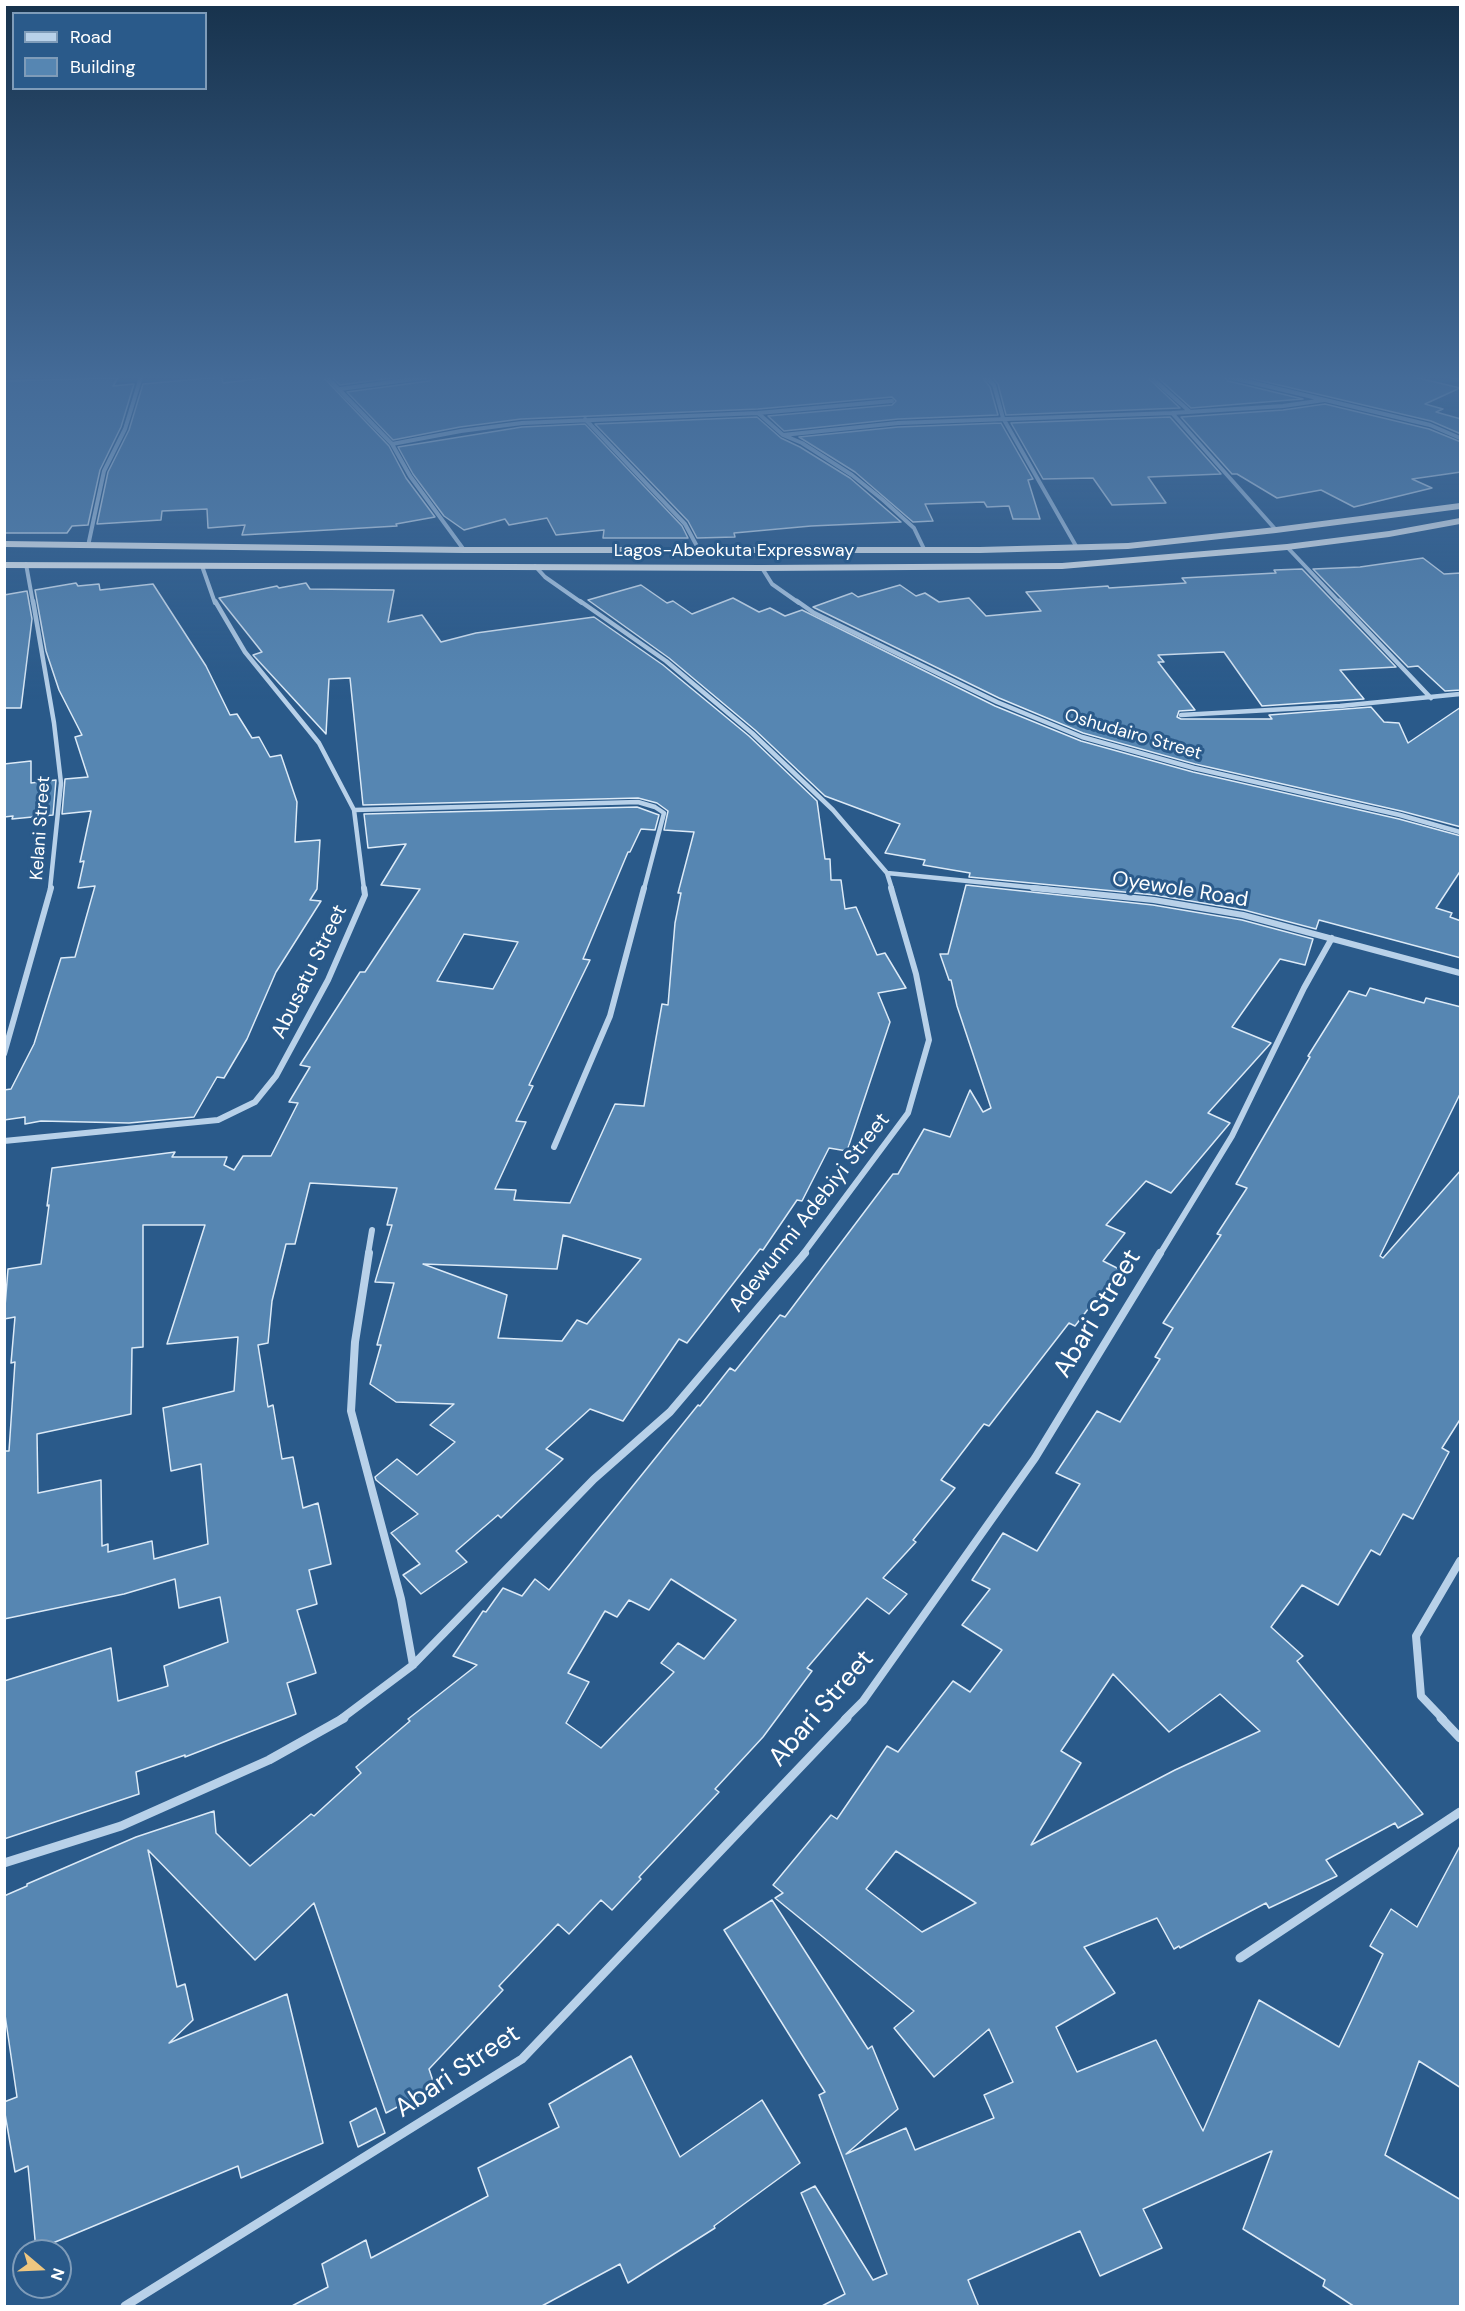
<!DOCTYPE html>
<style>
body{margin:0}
#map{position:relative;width:1465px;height:2311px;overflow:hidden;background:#2a5a8a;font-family:"DM Sans",sans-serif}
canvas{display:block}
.frame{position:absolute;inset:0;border:6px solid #fff;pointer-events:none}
.legend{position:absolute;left:12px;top:12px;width:195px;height:78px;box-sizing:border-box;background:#2a5a8a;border:2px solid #7f9cb9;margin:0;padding:8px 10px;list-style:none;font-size:18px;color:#fff}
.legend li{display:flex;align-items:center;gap:12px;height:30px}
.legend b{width:30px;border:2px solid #7f9cb9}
.north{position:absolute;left:12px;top:2239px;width:60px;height:60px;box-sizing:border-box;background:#2a5a8a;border:2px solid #7f9cb9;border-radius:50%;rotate:109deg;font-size:16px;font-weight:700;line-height:24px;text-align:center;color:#fff}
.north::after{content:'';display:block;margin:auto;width:21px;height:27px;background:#efc780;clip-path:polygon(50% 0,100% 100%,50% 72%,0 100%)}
</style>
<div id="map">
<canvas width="1465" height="2311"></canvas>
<div class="frame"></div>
<ul class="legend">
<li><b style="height:8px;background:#b8d1e9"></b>Road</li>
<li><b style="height:16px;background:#5686b2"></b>Building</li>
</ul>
<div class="north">N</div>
</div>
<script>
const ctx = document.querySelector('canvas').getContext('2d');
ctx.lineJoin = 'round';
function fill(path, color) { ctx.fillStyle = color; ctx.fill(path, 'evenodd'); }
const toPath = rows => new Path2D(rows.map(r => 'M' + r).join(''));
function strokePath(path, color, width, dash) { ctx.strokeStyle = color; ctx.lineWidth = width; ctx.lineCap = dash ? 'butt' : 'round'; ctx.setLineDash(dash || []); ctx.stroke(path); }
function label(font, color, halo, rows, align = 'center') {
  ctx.font = font + ' "DM Sans",sans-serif'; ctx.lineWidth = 6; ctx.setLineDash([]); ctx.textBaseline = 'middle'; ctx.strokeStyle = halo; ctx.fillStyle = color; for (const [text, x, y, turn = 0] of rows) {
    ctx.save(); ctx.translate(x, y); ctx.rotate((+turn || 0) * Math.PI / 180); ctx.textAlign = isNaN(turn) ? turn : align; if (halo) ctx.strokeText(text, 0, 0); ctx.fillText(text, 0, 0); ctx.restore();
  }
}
const building = toPath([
 [222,377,223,383,273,377,323,377,389,446,406,478,435,517,396,524,397,526,242,535,245,525,208,528,207,509,162,511,161,520,97,524,108,472,129,430,143,384,222,377],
 [332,377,400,377,340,385,332,377],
 [432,377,982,377,990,387,998,415,898,419,784,431,768,416,892,405,896,401,892,397,758,409,521,419,460,427,393,440,347,392,429,381,432,377],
 [992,377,1147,377,1180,408,1006,415,998,384,992,377],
 [1157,377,1225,377,1228,381,1303,399,1191,408,1157,377],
 [1245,377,1414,377,1460,388,1425,404,1443,409,1436,412,1461,419,1461,434,1431,421,1245,377],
 [118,378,113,386,134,384,121,427,100,470,88,525,72,526,67,533,4,533,4,381,118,378],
 [1325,404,1429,429,1461,442,1461,472,1412,479,1432,488,1354,507,1321,490,1277,498,1237,474,1232,474,1181,417,1283,410,1325,404],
 [757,417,781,438,800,447,850,478,901,522,811,526,734,533,735,537,697,538,688,521,595,424,757,417],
 [1170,417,1221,474,1148,477,1166,503,1112,505,1093,478,1043,479,1011,423,1170,417],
 [1001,423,1033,479,1028,480,1040,519,1013,519,1009,506,987,507,984,502,925,504,933,521,913,522,855,472,799,437,898,427,1001,423],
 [585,424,682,526,688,538,603,538,604,530,556,535,547,518,509,525,505,519,464,530,444,516,413,474,398,447,522,427,585,424],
 [1423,558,1444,574,1461,573,1461,690,1445,691,1418,666,1408,667,1313,569,1360,567,1423,558],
 [1302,569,1396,667,1340,670,1364,699,1262,706,1224,652,1158,655,1164,662,1158,662,1195,710,1179,711,1177,717,1181,719,1272,719,1269,715,1371,707,1384,722,1399,723,1408,743,1461,707,1461,827,1401,811,1195,764,1083,733,999,698,813,607,852,593,858,597,900,585,916,596,925,593,939,602,969,598,986,616,1041,611,1026,592,1108,586,1109,588,1186,583,1182,578,1276,573,1274,570,1302,569],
 [76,583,78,586,99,584,100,590,153,584,206,666,230,715,237,714,252,738,259,737,270,757,281,755,297,802,295,842,320,840,317,889,310,900,321,901,276,972,247,1039,224,1078,217,1077,194,1117,129,1123,41,1121,25,1124,25,1117,4,1120,4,1090,11,1089,34,1044,61,958,75,957,95,886,78,888,84,861,80,862,91,811,62,814,65,779,88,777,75,737,82,735,59,690,46,651,35,590,76,583],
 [306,583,310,589,394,590,388,622,422,615,441,642,476,633,594,617,663,665,749,736,817,801,825,859,830,859,831,880,841,880,845,909,856,907,877,955,885,953,906,988,878,993,890,1022,847,1151,829,1148,802,1201,797,1200,763,1250,760,1249,687,1343,679,1339,623,1421,590,1409,546,1449,563,1459,501,1518,498,1515,456,1551,467,1562,421,1594,403,1575,420,1564,391,1533,418,1514,376,1480,375,1477,397,1459,417,1475,455,1442,430,1425,454,1404,396,1402,370,1384,381,1345,377,1345,394,1283,375,1282,392,1225,387,1225,397,1188,310,1183,295,1244,286,1244,272,1301,268,1343,258,1345,268,1407,273,1405,282,1459,293,1457,303,1508,318,1503,331,1564,309,1570,317,1604,297,1610,316,1673,287,1683,296,1714,185,1757,185,1755,136,1772,139,1794,4,1839,4,1681,111,1648,118,1701,168,1686,164,1666,228,1642,220,1597,179,1608,175,1579,124,1594,4,1619,4,1451,9,1451,15,1362,11,1363,15,1317,4,1319,8,1269,41,1264,49,1205,47,1206,52,1168,175,1152,172,1157,227,1157,224,1165,234,1170,243,1156,271,1156,298,1103,289,1102,310,1067,300,1065,360,972,365,972,420,889,381,885,406,844,368,848,364,814,637,807,659,815,655,830,641,829,630,852,628,852,583,959,590,960,529,1085,533,1086,516,1121,526,1122,495,1189,516,1190,514,1200,570,1203,615,1104,644,1106,662,1004,668,1005,675,923,681,893,678,893,694,832,664,830,668,811,657,803,638,798,363,805,350,678,329,679,326,734,253,655,262,652,219,598,277,586,279,588,306,583],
 [464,934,518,942,493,989,437,981,464,934],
 [143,1225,205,1225,167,1344,238,1337,234,1391,163,1408,171,1471,201,1464,208,1544,154,1559,152,1541,108,1552,108,1544,102,1546,101,1480,38,1493,37,1434,131,1414,132,1348,143,1347,143,1225],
 [563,1235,641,1259,587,1324,577,1320,562,1341,498,1338,507,1295,423,1264,557,1269,563,1235],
 [641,585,667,603,673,601,692,614,733,598,759,612,770,608,785,616,802,610,995,706,1081,741,1193,772,1399,819,1461,836,1461,870,1436,908,1452,913,1450,917,1461,921,1461,958,1319,920,1316,929,1244,910,1155,895,969,877,970,873,923,865,925,860,885,853,900,824,825,796,755,730,669,658,588,600,641,585],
 [27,591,32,619,21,708,4,708,4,595,27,591],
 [31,761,31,783,56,780,53,815,12,819,13,816,4,817,4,764,31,761],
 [966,885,1153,905,1242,920,1313,939,1305,965,1280,959,1232,1027,1271,1043,1208,1113,1230,1123,1171,1193,1146,1181,1106,1225,1125,1233,1103,1261,1119,1269,1075,1326,1069,1323,989,1426,984,1424,941,1480,955,1488,913,1540,916,1542,883,1578,907,1594,889,1614,867,1598,807,1668,812,1671,763,1737,715,1789,719,1792,639,1877,641,1879,612,1910,601,1900,569,1934,558,1924,499,1986,503,1990,429,2069,435,2087,386,2113,314,1903,255,1960,148,1850,177,1987,185,1984,193,2020,169,2043,287,1994,323,2143,241,2178,238,2166,36,2250,28,2166,15,2172,4,2108,4,2102,17,2097,4,2008,4,1896,27,1886,27,1884,136,1837,214,1811,216,1833,250,1866,311,1814,314,1816,361,1773,356,1767,410,1721,408,1719,477,1665,453,1656,483,1611,486,1612,503,1588,522,1596,535,1579,549,1590,698,1405,700,1406,730,1368,735,1371,780,1315,785,1317,893,1174,898,1174,924,1129,950,1137,970,1090,983,1112,991,1108,957,1006,951,980,949,980,940,954,948,954,966,885],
 [671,1579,736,1620,704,1659,678,1643,661,1663,674,1672,601,1748,566,1723,589,1682,568,1673,605,1611,617,1617,629,1600,649,1610,671,1579],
 [1370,988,1424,1003,1426,998,1461,1007,1461,1092,1380,1256,1383,1258,1461,1170,1461,1418,1442,1448,1449,1452,1413,1519,1403,1514,1380,1555,1371,1550,1338,1605,1302,1585,1271,1627,1303,1656,1297,1661,1423,1814,1398,1828,1395,1823,1326,1860,1337,1876,1269,1908,1266,1903,1180,1948,1179,1946,1174,1949,1157,1918,1084,1947,1115,1993,1056,2027,1077,2072,1156,2040,1203,2131,1259,2000,1339,2047,1383,1954,1370,1946,1391,1909,1417,1927,1461,1844,1461,2088,1419,2061,1385,2155,1461,2200,1461,2307,1355,2307,1323,2286,1325,2280,1243,2229,1272,2151,1143,2209,1162,2248,1100,2276,1080,2231,968,2280,979,2307,820,2307,845,2294,801,2193,815,2186,873,2280,887,2274,819,2095,825,2092,724,1930,772,1900,868,2049,872,2046,898,2109,846,2154,906,2128,915,2150,994,2118,984,2095,1013,2082,989,2029,934,2077,894,2028,914,2011,775,1898,783,1893,773,1885,831,1815,837,1819,887,1746,898,1752,953,1681,970,1692,1002,1650,962,1625,990,1589,972,1580,1003,1533,1037,1551,1080,1484,1056,1473,1097,1411,1120,1422,1160,1359,1155,1357,1173,1328,1163,1323,1221,1235,1217,1234,1247,1188,1236,1184,1310,1057,1308,1056,1349,991,1366,996,1370,988],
 [1113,1674,1169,1732,1220,1694,1260,1731,1175,1770,1031,1845,1081,1763,1061,1751,1113,1674],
 [896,1851,976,1903,922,1932,866,1889,896,1851],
 [631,2056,680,2157,762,2100,800,2163,714,2226,715,2228,628,2283,620,2264,540,2307,290,2307,328,2287,322,2264,366,2240,371,2258,488,2196,478,2168,559,2127,549,2104,631,2056],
 [376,2108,385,2133,358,2147,350,2122,376,2108]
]);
fill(building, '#5686b2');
strokePath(building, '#dceaf7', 1.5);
strokePath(toPath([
 [327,377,392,444,410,476,464,550],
 [986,377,994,385,1003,418,1076,546],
 [1151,377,1189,411],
 [1229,377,1430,425,1460,438],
 [1451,377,1460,379],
 [340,389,428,377],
 [758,413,783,435,802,443,852,475,883,500,914,528,925,551],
 [1172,413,1276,530],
 [585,419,685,524,699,550],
 [783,435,898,423,1172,413,1283,406,1324,400],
 [392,444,461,431,522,423,758,413,892,401],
 [88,546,104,471,125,429,141,377],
 [1287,547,1340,603],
 [26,564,33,603],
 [202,566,215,603],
 [535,566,545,577,582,603],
 [762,568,772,584,799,603]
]), '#b8d1e9', 4);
strokePath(toPath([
 [33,601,54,723,61,783,50,889],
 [215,601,245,652,319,743,354,810,364,889],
 [580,601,666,661,752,733,833,810,887,873,892,889],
 [797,601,814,613,997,702,1082,737,1194,768,1400,815,1460,832],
 [1339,601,1431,698],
 [1181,715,1340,706,1460,694],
 [354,810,638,802,655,807,664,813,644,889],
 [887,873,1048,889]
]), '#b8d1e9', 4.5);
strokePath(toPath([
 [1033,888,1154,900,1243,915,1460,973],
 [4,1054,51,888],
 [4,1141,218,1120,255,1102,276,1076,328,980,365,895,364,888],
 [554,1147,610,1016,644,888],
 [368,1254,372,1230],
 [803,1254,908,1113,929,1040,916,974,891,888],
 [1160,1254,1232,1136,1304,988,1332,938]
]), '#b8d1e9', 6);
strokePath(toPath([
 [369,1253,355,1342,351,1411,401,1599,413,1665],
 [341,1719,413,1665,594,1479,670,1412,805,1253],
 [845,1719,863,1701,1035,1458,1160,1253],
 [1443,1719,1421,1696,1416,1636,1460,1561]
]), '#b8d1e9', 8);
strokePath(toPath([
 [1441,1718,1460,1738],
 [4,1863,121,1826,269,1760,344,1718],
 [1240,1958,1460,1812],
 [125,2306,522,2059,847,1718]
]), '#b8d1e9', 9);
fill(toPath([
 [1460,503,1460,509,1276,533,1128,549,980,553,464,553,4,547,4,541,464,547,980,547,1128,543,1276,527,1460,503],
 [1460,518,1460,524,1389,537,1287,550,1062,569,762,571,4,568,4,562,762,565,1062,563,1287,544,1389,531,1460,518]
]), '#fcfefe');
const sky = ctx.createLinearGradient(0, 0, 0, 700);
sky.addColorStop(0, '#17324c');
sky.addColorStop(0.54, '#446b98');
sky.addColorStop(1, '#446b9800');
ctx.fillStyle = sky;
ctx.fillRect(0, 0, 1465, 700);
label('18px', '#fff', '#2a5a8a', [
 ["Lagos-Abeokuta Expressway",734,551],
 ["Oshudairo Street",1133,735,16],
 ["Kelani Street",41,828,-86]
]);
label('21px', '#fff', '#2a5a8a', [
 ["Oyewole Road",1180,890,9],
 ["Abusatu Street",310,972,-64],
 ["Adewunmi Adebiyi Street",810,1213,-52]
]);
label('26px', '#fff', '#2a5a8a', [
 ["Abari Street",1098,1314,-59],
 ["Abari Street",822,1709,-49],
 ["Abari Street",458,2072,-34]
]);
</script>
